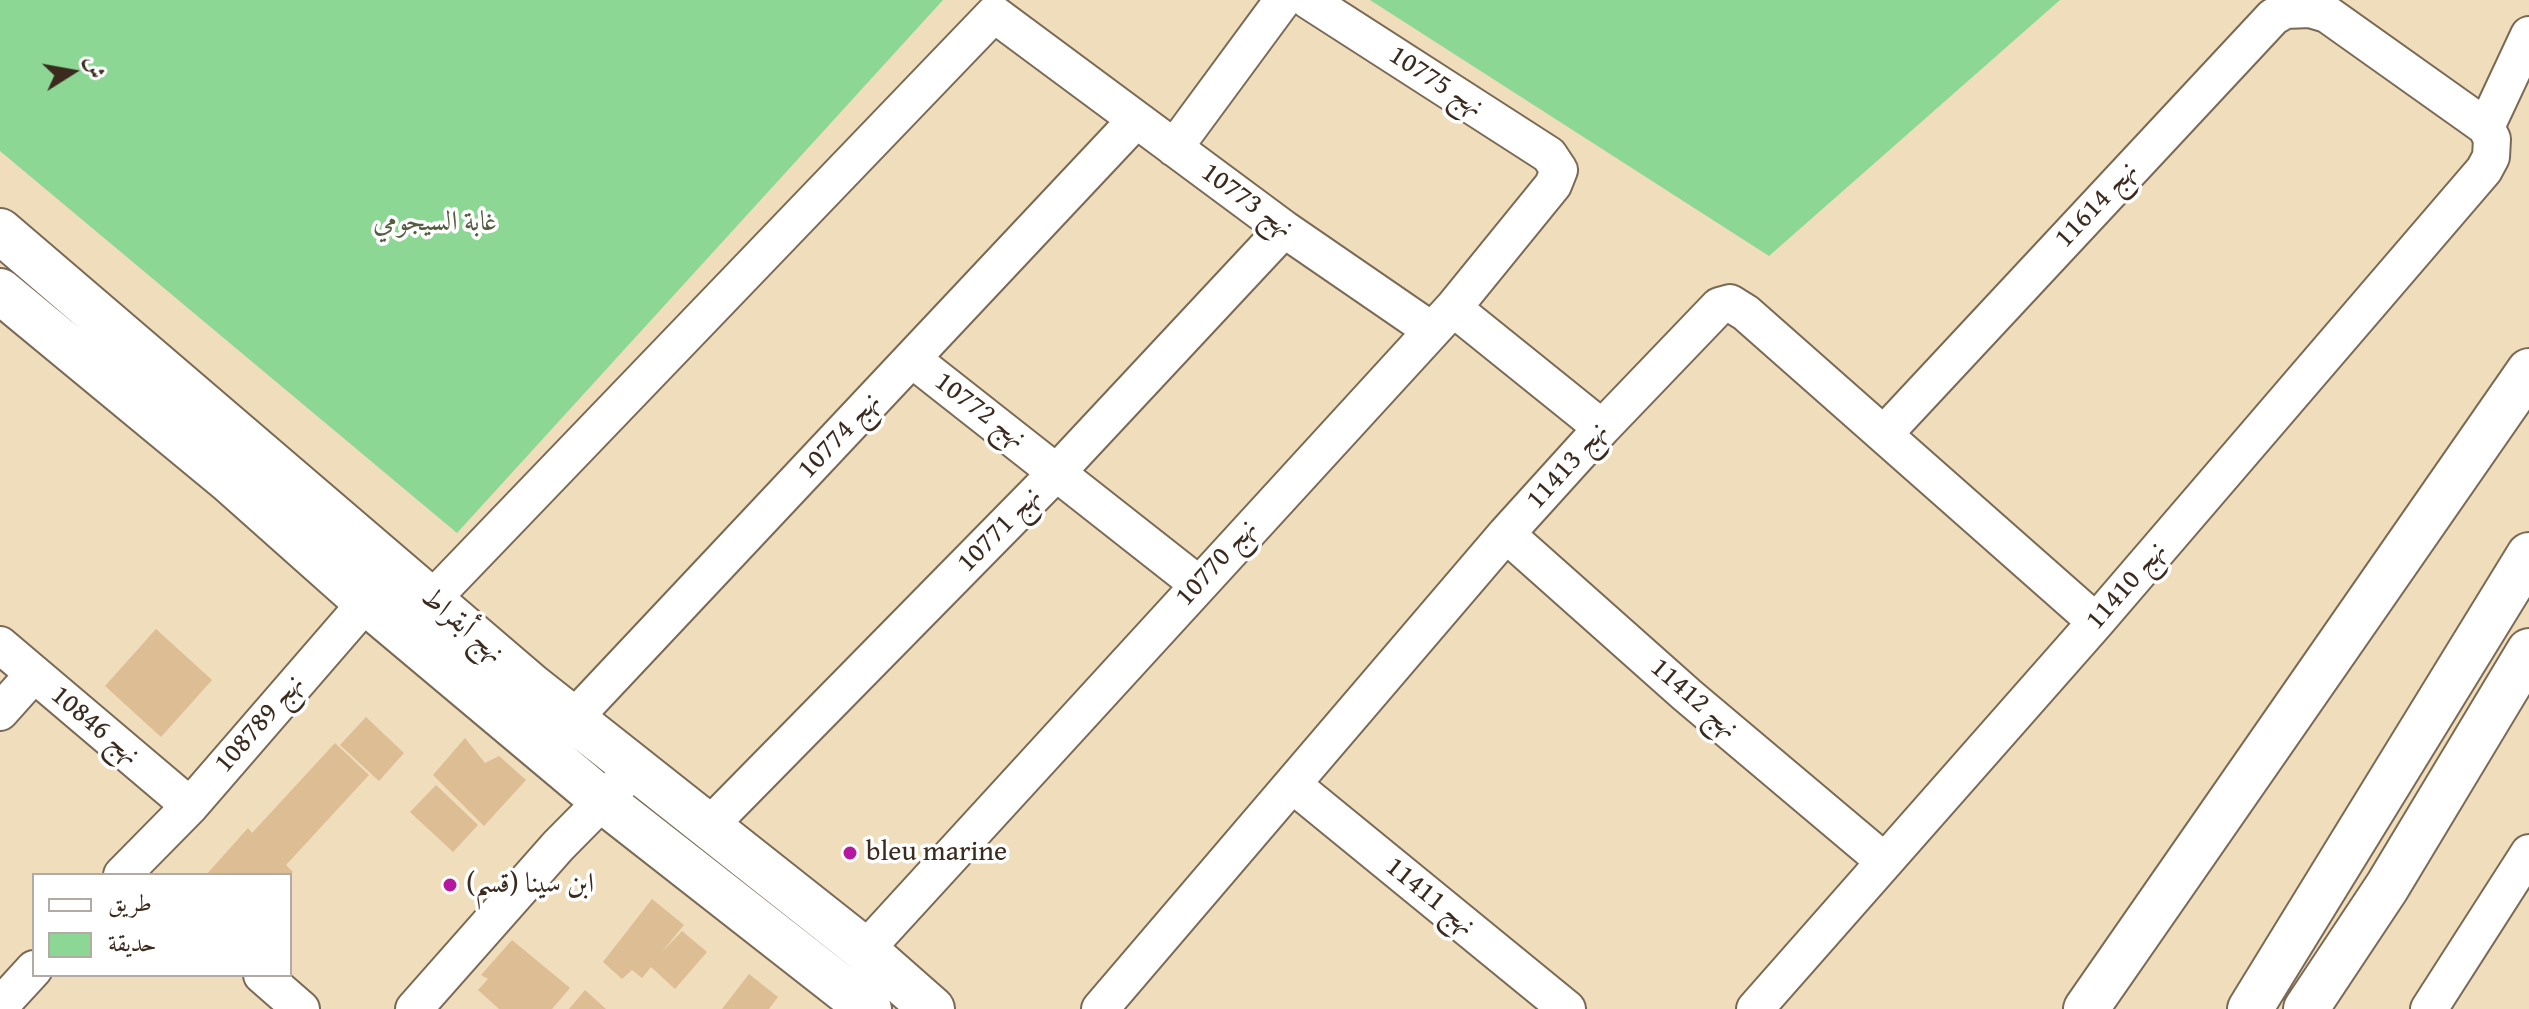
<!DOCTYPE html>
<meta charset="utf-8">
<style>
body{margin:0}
#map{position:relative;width:2529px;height:1009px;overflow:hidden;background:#f0ddbb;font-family:"Gentium Book Plus",Amiri,serif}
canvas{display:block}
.legend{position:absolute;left:32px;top:873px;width:260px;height:104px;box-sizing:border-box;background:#fff;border:2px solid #b1aaa5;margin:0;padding:10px 14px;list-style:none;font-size:24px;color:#3b2a1e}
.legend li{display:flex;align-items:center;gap:16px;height:40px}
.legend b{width:40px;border:2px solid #b1aaa5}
.north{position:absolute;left:32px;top:32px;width:80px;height:80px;-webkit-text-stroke:6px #fff;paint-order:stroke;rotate:79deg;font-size:22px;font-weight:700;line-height:32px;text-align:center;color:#3b2a1e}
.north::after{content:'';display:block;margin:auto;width:28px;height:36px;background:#3b2a1e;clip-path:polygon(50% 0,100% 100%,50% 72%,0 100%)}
</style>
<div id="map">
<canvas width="2529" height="1009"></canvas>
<ul class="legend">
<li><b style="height:10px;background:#fff"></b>طريق</li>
<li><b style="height:22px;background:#8cd794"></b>حديقة</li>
</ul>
<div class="north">ش</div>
</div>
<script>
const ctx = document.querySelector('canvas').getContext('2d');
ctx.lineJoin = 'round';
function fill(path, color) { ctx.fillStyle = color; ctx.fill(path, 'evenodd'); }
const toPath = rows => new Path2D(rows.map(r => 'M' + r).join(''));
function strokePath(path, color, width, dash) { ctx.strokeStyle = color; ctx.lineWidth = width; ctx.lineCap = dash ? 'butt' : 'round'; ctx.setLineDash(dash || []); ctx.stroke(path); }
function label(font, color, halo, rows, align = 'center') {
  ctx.font = font + ' "Gentium Book Plus",Amiri,serif'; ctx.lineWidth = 7; ctx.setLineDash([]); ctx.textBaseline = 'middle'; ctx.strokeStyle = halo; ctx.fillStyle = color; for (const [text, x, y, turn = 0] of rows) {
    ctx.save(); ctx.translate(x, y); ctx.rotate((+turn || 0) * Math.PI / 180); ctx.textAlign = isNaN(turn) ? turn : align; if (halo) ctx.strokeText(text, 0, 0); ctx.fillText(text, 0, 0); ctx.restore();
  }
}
fill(toPath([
 [0,0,943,0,457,533,0,151],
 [1370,0,2060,0,1769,256]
]), '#8cd794');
fill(toPath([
 [156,629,212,680,161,737,105,686],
 [366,717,404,753,379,781,340,745],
 [465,738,485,763,499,756,526,780,484,826,433,775],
 [335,743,369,775,286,865,293,872,290,875,206,875,248,828,252,833],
 [436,785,478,825,453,852,410,812],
 [652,899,684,925,661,953,682,931,707,952,675,989,651,967,642,978,632,970,622,979,603,962],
 [512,940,570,988,552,1009,499,1009,478,990,488,979,481,975],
 [749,974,778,997,769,1009,722,1009],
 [585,990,606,1009,569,1009]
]), '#dcbd94');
const minor = toPath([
 [2486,127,2529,35],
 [1174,148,1283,0],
 [1453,308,1602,428],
 [912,359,1198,584],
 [1506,534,1687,695,1884,861],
 [432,599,994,14,1284,229,1431,330],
 [0,645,190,806],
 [0,712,34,674],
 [556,737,1136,120],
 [1293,785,1567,1009],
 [709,826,1058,471,1284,229],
 [122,875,190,806,383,583],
 [865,950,1453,308,1553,185,1559,170,1549,155,1308,0],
 [262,975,301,1009],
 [0,1006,34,969],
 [414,1009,558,846,636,767],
 [1100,1009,1506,534,1602,428,1719,306,1730,303,1746,313,2096,622],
 [1755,1009,2096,622,2484,170,2491,157,2492,139,2486,127,2327,14,2310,9,2285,10,2273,17,1884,434],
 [2429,1009,2529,853]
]);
const tertiary = toPath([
 [0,231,530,685,865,950,932,1009],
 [0,291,230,481,366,602,602,800,869,1009]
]);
const trunk = toPath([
 [2086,1009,2529,371],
 [2250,1009,2529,555],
 [2306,1009,2387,887,2529,651]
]);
strokePath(minor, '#7a6955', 40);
strokePath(tertiary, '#7a6955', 48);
strokePath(trunk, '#7a6955', 48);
strokePath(minor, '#fff', 36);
strokePath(tertiary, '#fff', 44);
strokePath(trunk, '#fff', 44);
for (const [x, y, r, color] of [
 [850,853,8,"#b5179e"],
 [450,885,8,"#b5179e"]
]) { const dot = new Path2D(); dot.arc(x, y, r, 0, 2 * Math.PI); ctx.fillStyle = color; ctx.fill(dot); strokePath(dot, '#fff', 3); }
label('28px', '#3b2a1e', '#fff', [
 ["نهج 10775",1436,82,33],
 ["نهج 10773",1247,201,36],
 ["نهج 11614",2097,205,-47],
 ["نهج 10772",980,411,37],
 ["نهج 10774",840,436,-47],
 ["نهج 11413",1568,466,-48],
 ["نهج 10771",1000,530,-46],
 ["نهج 10770",1217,563,-48],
 ["نهج 11410",2127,586,-49],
 ["نهج أبقراط",462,626,41],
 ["نهج 11412",1694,699,41],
 ["نهج 108789",260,724,-49],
 ["نهج 10846",95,726,40],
 ["نهج 11411",1430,897,39]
]);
label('28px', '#535e41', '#fff', [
 ["غابة السيجومي",435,223]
]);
label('28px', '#3b2a1e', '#fff', [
 ["bleu marine",866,853],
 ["(ابن سينا (قسم",466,885]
], 'left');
</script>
